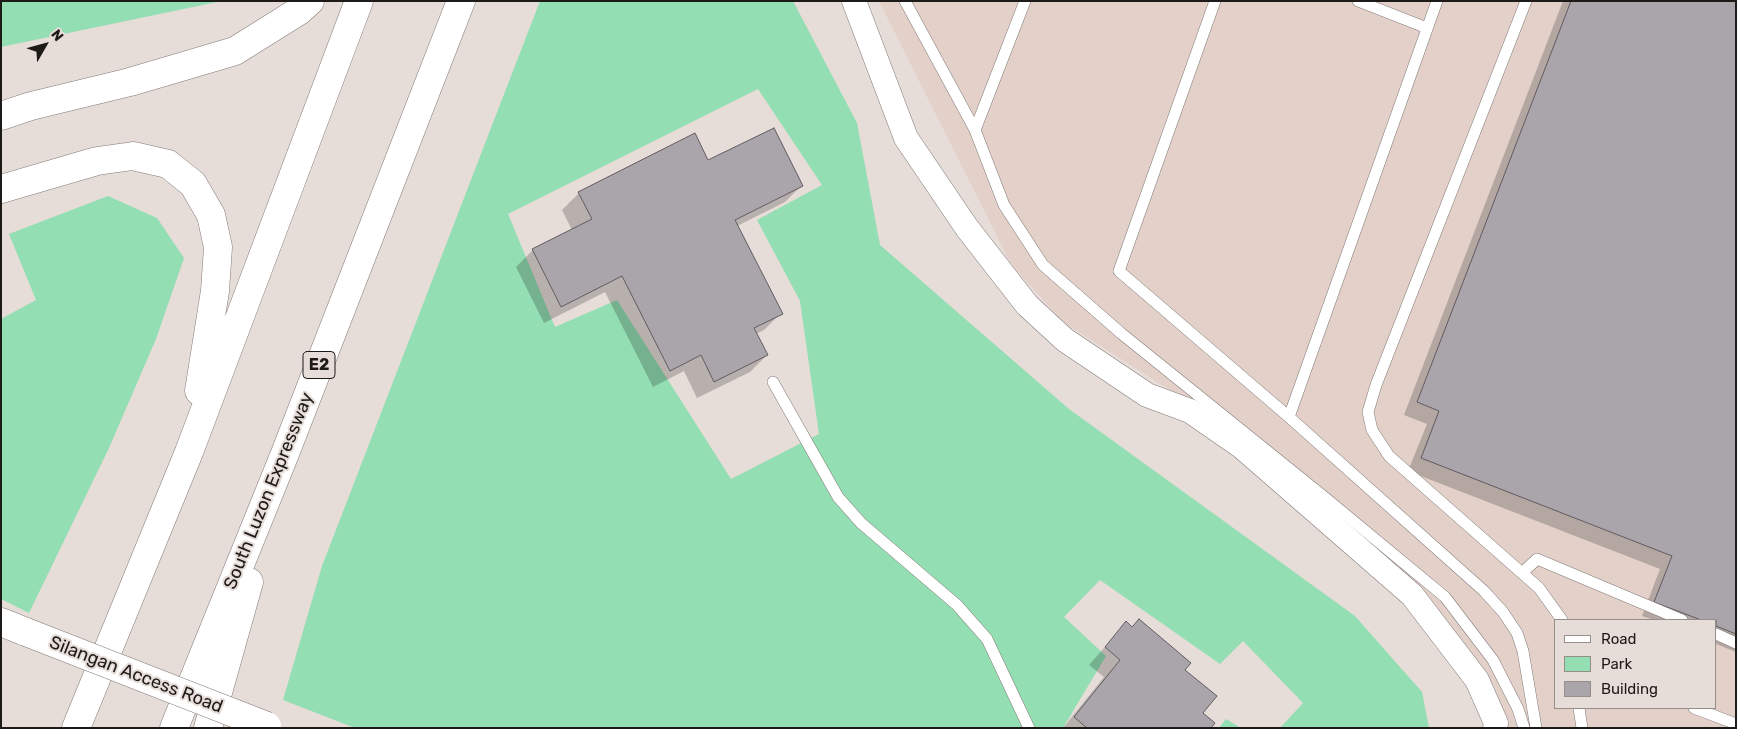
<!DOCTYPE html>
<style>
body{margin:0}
#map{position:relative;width:1737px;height:729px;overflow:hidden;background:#e6dcd8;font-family:Rubik,sans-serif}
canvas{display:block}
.frame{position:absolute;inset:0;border:2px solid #1d1a18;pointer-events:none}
.legend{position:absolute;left:1554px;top:619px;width:162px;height:90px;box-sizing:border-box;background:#e6dcd8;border:1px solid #968e8b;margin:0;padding:6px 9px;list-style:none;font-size:15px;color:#1d1a18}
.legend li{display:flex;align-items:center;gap:10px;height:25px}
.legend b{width:25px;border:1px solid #968e8b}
.north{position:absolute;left:20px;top:20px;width:50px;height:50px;-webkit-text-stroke:4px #e6dcd8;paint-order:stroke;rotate:52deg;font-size:14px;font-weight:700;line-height:20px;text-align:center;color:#1d1a18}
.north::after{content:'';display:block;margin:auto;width:18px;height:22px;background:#1d1a18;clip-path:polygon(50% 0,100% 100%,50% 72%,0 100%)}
</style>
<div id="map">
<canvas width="1737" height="729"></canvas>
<div class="frame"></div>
<ul class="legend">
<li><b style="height:6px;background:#fff"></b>Road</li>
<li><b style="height:14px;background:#93deb3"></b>Park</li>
<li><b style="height:14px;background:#aaa4ab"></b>Building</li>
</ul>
<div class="north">N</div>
</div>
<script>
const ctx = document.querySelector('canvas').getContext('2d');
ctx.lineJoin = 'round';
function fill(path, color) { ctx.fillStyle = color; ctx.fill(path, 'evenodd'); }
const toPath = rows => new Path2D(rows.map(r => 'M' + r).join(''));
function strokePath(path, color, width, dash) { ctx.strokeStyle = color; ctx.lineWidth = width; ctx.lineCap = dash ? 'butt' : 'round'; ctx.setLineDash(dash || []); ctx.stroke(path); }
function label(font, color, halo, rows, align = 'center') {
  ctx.font = font + ' Rubik,sans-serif'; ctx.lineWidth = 4; ctx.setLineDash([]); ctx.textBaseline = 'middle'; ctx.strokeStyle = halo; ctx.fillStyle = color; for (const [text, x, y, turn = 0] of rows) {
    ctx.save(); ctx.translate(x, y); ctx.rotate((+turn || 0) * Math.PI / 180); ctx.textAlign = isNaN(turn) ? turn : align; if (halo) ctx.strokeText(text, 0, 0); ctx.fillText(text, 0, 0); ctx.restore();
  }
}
fill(toPath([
 [879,1,1736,1,1736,728,1506,728,1494,686,1433,606,1212,417,1063,322,1011,264],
 [1556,620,1716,620,1716,708,1556,708]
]), '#e2d0c9');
fill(toPath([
 [1,1,222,1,1,47],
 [540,1,793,1,857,123,880,245,1069,409,1355,616,1422,692,1429,728,1280,728,1303,703,1243,641,1220,664,1100,580,1064,617,1106,656,1063,728,355,728,283,700,322,566],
 [758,89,822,185,757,220,800,301,819,434,731,479,617,300,555,327,508,214],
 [108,196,157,218,184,258,156,339,109,448,29,613,1,599,1,319,36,300,9,234],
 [1226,719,1241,728,1219,728]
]), '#93deb3');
fill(toPath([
 [1563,1,1736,1,1736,652,1716,644,1716,620,1654,620,1642,616,1660,569,1408,471,1427,424,1404,415],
 [708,162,802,185,785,202,737,226,781,313,764,330,756,334,767,355,750,372,697,398,684,371,653,387,605,292,544,323,516,267,533,250,572,230,562,210,579,193],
 [1126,623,1184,670,1201,713,1209,728,1063,728,1104,677,1089,665]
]), '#0003');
const building = toPath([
 [1571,1,1736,1,1736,634,1716,626,1716,620,1701,620,1654,602,1672,556,1421,458,1439,411,1417,402,1571,1],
 [774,128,803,186,735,220,783,314,754,328,768,355,714,382,701,355,670,371,622,276,561,307,532,249,592,219,578,192,695,133,708,160,774,128],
 [1139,619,1191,663,1185,670,1217,696,1203,713,1215,723,1211,728,1087,728,1074,717,1120,660,1105,647,1126,621,1132,627,1139,619]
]);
fill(building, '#aaa4ab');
strokePath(building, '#605b62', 1);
const lane = toPath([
 [905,1,975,130,1004,205,1043,265,1122,334,1323,496,1445,597,1493,660,1518,709,1524,728],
 [1215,1,1119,271,1289,417,1484,591,1503,612,1517,633,1523,651,1536,728],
 [1358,1,1427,28],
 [1526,1,1376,385,1368,412,1372,430,1389,456,1539,588,1562,620],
 [975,130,1025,1],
 [773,382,838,497,861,523,957,605,987,639,1029,728],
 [1289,417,1437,1],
 [1522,573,1537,559,1682,620],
 [1716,634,1736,643],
 [1579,708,1582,728],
 [1694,708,1736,724]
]);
const street = toPath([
 [854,1,906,138,967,228,1027,305,1065,340,1147,395,1190,411,1242,447,1412,595,1477,680,1496,723,1495,728]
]);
const secondary = toPath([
 [1,622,26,632]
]);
const highway = toPath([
 [1,116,31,106,130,82,235,51,299,11,310,1],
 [1,189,97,161,133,156,168,164,193,184,211,215,218,247,215,291,199,391],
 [76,728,189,452,359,1],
 [174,728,284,456,461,1],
 [208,728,249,582]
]);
strokePath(lane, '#837a77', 12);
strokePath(street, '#837a77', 25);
strokePath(secondary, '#837a77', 29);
strokePath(highway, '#837a77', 29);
strokePath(lane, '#fff', 11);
strokePath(street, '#fff', 24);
strokePath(secondary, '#fff', 28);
strokePath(highway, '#fff', 28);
const secondaryBridge = toPath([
 [26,632,267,726]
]);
strokePath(secondaryBridge, '#837a77', 29, []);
strokePath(secondaryBridge, '#fff', 28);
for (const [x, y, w] of [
 [319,365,32]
]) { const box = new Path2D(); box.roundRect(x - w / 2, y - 13.5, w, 27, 4); ctx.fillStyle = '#e6dcd8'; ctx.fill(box); strokePath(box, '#1d1a18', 1); }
label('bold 16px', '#1d1a18', null, [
 ["E2",319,365]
]);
label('18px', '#1d1a18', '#e6dcd8', [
 ["South Luzon Expressway",269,491,-68],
 ["Silangan Access Road",136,675,21]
]);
</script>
